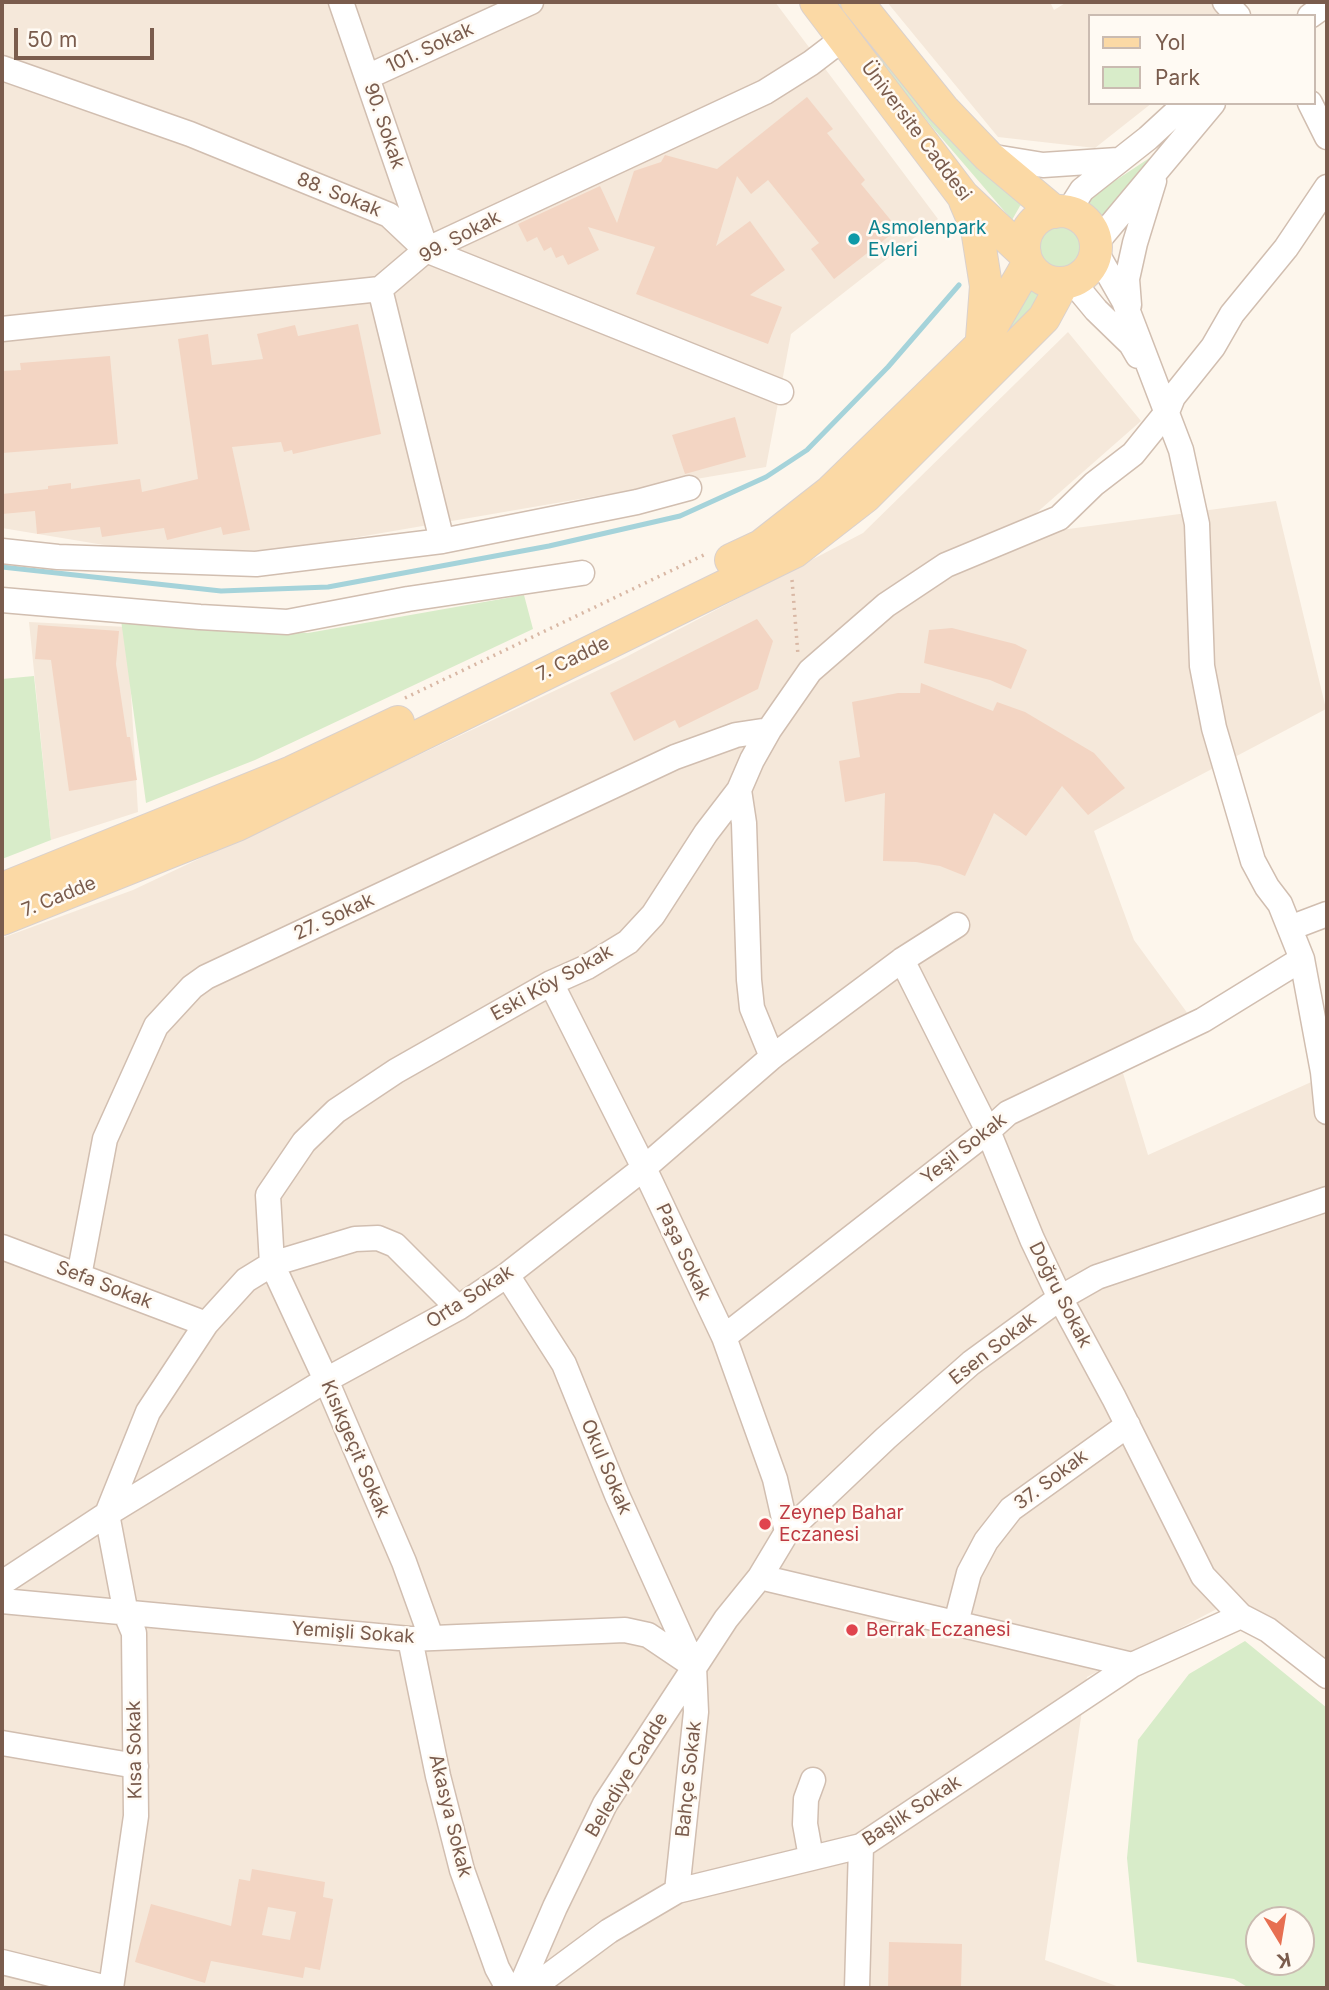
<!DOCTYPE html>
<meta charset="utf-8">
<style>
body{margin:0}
#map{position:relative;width:1329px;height:1990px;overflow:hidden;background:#fdf6ec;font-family:Inter,sans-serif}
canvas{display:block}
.frame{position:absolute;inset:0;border:4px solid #7a5c4d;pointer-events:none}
.legend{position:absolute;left:1088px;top:14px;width:228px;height:91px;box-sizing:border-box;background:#fffaf3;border:2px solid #cabbb1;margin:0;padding:9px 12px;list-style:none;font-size:21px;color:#7a5c4d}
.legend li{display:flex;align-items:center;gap:14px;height:35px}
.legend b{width:35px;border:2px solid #cabbb1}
.north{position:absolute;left:1245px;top:1906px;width:70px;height:70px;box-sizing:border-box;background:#fffaf3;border:2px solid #cabbb1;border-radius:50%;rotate:169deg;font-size:19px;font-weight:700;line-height:28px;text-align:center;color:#7a5c4d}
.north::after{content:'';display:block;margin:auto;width:24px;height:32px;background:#e76f51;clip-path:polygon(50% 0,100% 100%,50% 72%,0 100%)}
.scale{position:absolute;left:14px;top:28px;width:140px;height:32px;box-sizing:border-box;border:4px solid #7a5c4d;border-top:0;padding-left:9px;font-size:21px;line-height:24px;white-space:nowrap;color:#7a5c4d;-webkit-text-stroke:5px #fffaf3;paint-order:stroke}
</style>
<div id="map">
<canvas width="1329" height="1990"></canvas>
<div class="frame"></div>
<ul class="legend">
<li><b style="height:9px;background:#fbd9a5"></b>Yol</li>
<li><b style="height:19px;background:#d8ecc9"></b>Park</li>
</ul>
<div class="north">K</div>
<div class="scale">50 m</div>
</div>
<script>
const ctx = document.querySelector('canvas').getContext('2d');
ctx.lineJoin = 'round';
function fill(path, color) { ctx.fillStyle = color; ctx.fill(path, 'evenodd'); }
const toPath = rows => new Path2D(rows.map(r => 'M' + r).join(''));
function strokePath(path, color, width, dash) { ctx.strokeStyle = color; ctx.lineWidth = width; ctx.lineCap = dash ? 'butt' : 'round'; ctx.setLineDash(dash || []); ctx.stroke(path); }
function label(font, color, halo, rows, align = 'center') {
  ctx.font = font + ' Inter,sans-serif'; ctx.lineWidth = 5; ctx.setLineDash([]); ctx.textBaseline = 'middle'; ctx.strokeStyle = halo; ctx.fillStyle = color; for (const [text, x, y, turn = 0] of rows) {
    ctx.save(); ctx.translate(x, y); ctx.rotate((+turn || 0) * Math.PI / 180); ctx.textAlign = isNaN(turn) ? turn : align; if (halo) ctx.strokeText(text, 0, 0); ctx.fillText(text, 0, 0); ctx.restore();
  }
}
fill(toPath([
 [2,2,775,2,938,219,791,334,766,467,277,551,122,548,2,528],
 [887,2,1050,2,1054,10,1067,2,1213,2,1228,16,1089,16,1089,103,1152,103,1095,148,998,137],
 [1068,332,1141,421,1009,537,1276,501,1326,709,1094,831,1134,940,1199,1029,1123,1073,1148,1155,1327,1075,1327,1678,1232,1601,1087,1677,1045,1960,1122,1988,2,1988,2,938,133,890,624,658,863,533],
 [29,622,127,627,138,812,51,840]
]), '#f5e8da');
fill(toPath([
 [834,2,843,2,1028,199,1020,206,1012,220,933,128],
 [1154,155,1105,222,1096,211,1083,202],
 '1037 248a24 24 0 1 1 48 0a24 24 0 1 1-48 0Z',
 [1025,280,1049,295,1033,311,986,352],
 [524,595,533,629,255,760,146,803,121,620,308,633],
 [34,676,51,840,2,859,2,679],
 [1245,1641,1327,1708,1327,1988,1249,1988,1234,1979,1137,1962,1127,1858,1138,1740,1189,1674],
 [1301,1920,1301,1962,1259,1962,1259,1920]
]), '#d8ecc9');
strokePath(toPath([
 [2,567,221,591,328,587,549,546,680,516,766,477,807,450,888,367,959,285]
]), '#a5d3da', 5);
fill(toPath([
 [807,97,833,129,827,133,865,180,861,184,898,229,834,279,811,249,819,243,768,180,751,194,737,176,716,246,750,221,785,270,750,295,782,307,768,344,636,294,655,247,588,227,599,250,568,265,563,255,556,258,551,247,544,251,537,237,527,242,518,224,600,186,617,223,634,171,661,162,665,155,717,169],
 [358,324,381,434,293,454,292,450,284,452,281,442,232,447,250,530,223,535,221,527,167,540,164,528,102,537,100,527,37,534,35,511,2,514,2,494,48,489,48,486,71,483,71,489,140,479,142,492,198,479,178,339,208,334,212,365,263,359,257,334,295,325,298,336],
 [110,356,118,444,2,453,2,371,21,370,20,363],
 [735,417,746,457,685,474,672,435],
 [757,619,773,641,758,689,679,728,675,720,634,741,610,693],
 [38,625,119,631,116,664,127,737,130,737,137,780,69,791,51,660,35,659],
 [952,628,1015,644,1027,650,1011,689,990,680,924,663,929,630],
 [921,683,993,711,997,702,1025,712,1094,753,1125,788,1088,815,1062,786,1026,836,994,813,965,876,940,866,916,862,883,861,885,793,845,802,839,761,860,757,852,702,898,693,920,693],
 [252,1869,325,1882,323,1897,333,1899,320,1970,305,1967,303,1978,211,1961,205,1983,135,1962,151,1904,231,1926,239,1879,250,1881],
 [268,1907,296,1912,290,1940,262,1935],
 [889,1942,962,1944,961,1988,888,1988]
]), '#f3d5c3');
const minor = toPath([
 [341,2,425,246],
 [1225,2,1238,16],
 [1310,16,1327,4],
 [2,68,190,134,389,215,426,250,781,392],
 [367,77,531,2],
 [1310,103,1327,137],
 [988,156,1043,165,1118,160],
 [1068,212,1082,190,1148,138,1186,103],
 [1096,243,1213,103],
 [1096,252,1124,301,1181,450,1197,524,1202,666,1214,728,1253,861,1267,887,1280,904,1302,959,1323,1072,1327,1112],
 [1072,281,1096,310,1131,344,1138,356],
 [380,289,442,541],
 [1129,305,1127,279,1135,243,1154,181],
 [2,329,380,289,426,250,765,92,811,63,845,37],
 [2,551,58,557,256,564,442,541,637,502,689,488],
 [2,600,200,617,287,622,408,599,582,573],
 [739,790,744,823,749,980,752,1008,772,1057],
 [1290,928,1327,914],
 [902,960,988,1131,1032,1239,1060,1298,1114,1398,1203,1576,1241,1616,1268,1630,1327,1676],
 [551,983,644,1168,724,1337,775,1479,787,1532],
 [2,1247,206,1324],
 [507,1275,564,1364,617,1495,694,1666,696,1712,677,1891],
 [79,1276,105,1139,156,1026,192,987,206,977,675,757,736,735,769,730],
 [724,1337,988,1131,1008,1113,1203,1020,1302,959],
 [760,1577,1132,1665],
 [2,1583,107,1514,326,1380,458,1308,507,1275,644,1168,772,1057,902,960,957,925],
 [2,1601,410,1639,625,1630,648,1635,694,1666],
 [956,1623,969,1573,986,1541,1011,1509,1128,1425],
 [431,1637,404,1562,326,1380,272,1264,355,1239,378,1238,395,1245,458,1308],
 [410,1639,438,1776,462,1870,497,1968,508,1988],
 [2,1743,136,1766],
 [811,1857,805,1824,806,1799,813,1780],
 [2,1962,107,1988],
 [111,1988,136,1816,134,1633,126,1614,107,1514,148,1412,206,1324,246,1280,272,1264,268,1195,304,1142,336,1111,396,1071,551,983,587,967,628,942,653,915,706,833,739,790,752,760,769,730,810,671,886,605,946,565,1059,518,1094,484,1133,454,1167,412,1173,397,1213,347,1232,314,1286,248,1327,187],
 [520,1988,555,1907,605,1804,726,1619,760,1577,787,1532,886,1438,971,1363,1060,1298,1097,1277,1327,1199],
 [532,1988,609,1931,677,1891,861,1846,1132,1665,1241,1616],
 [857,1988,861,1846]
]);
const major = toPath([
 [816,2,963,196,1025,254],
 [857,2,943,109,988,156,1055,212],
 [965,201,977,229,986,286,982,338],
 '1024 247a36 36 0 1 1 72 0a36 36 0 1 1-72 0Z',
 [731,560,761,546,830,492,981,345,1028,264],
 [2,889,292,772,398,722],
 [2,919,237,825,794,552,866,496,1044,318,1063,283]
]);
strokePath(minor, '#d1beb0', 27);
strokePath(major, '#dad1cd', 34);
strokePath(toPath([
 [792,580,798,655],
 [405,698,708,553]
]), '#d9b8a5', 3.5, [2, 5]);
strokePath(minor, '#fff', 24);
strokePath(major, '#fbd9a5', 32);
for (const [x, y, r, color] of [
 [854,239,7,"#0f9aa8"],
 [765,1524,7,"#e0444e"],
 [852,1630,7,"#e0444e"]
]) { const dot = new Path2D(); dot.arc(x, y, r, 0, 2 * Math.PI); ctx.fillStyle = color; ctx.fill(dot); strokePath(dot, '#fffaf3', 2.5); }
label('19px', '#7a5c4d', '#fffaf3', [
 ["101. Sokak",430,48,-25],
 ["90. Sokak",384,126,71],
 ["Üniversite Caddesi",916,131,53],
 ["88. Sokak",339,195,22],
 ["99. Sokak",460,237,-28],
 ["7. Cadde",573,659,-26],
 ["7. Cadde",59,897,-22],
 ["27. Sokak",334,917,-25],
 ["Eski Köy Sokak",552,983,-29],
 ["Yeşil Sokak",964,1149,-38],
 ["Paşa Sokak",683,1252,65],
 ["Sefa Sokak",104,1285,21],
 ["Doğru Sokak",1060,1295,63],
 ["Orta Sokak",470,1297,-33],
 ["Esen Sokak",993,1349,-38],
 ["Kısıkgeçit Sokak",355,1449,67],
 ["Okul Sokak",606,1467,67],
 ["37. Sokak",1051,1480,-37],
 ["Yemişli Sokak",353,1633,4],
 ["Kısa Sokak",135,1750,-91],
 ["Belediye Cadde",627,1775,-59],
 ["Bahçe Sokak",689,1779,-84],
 ["Başlık Sokak",912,1811,-33],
 ["Akasya Sokak",450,1816,76]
]);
label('19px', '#0d838f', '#fffaf3', [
 ["Asmolenpark",868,228],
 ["Evleri",868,250]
], 'left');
label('19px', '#be3a42', '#fffaf3', [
 ["Zeynep Bahar",779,1513],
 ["Eczanesi",779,1535],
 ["Berrak Eczanesi",866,1630]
], 'left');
</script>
